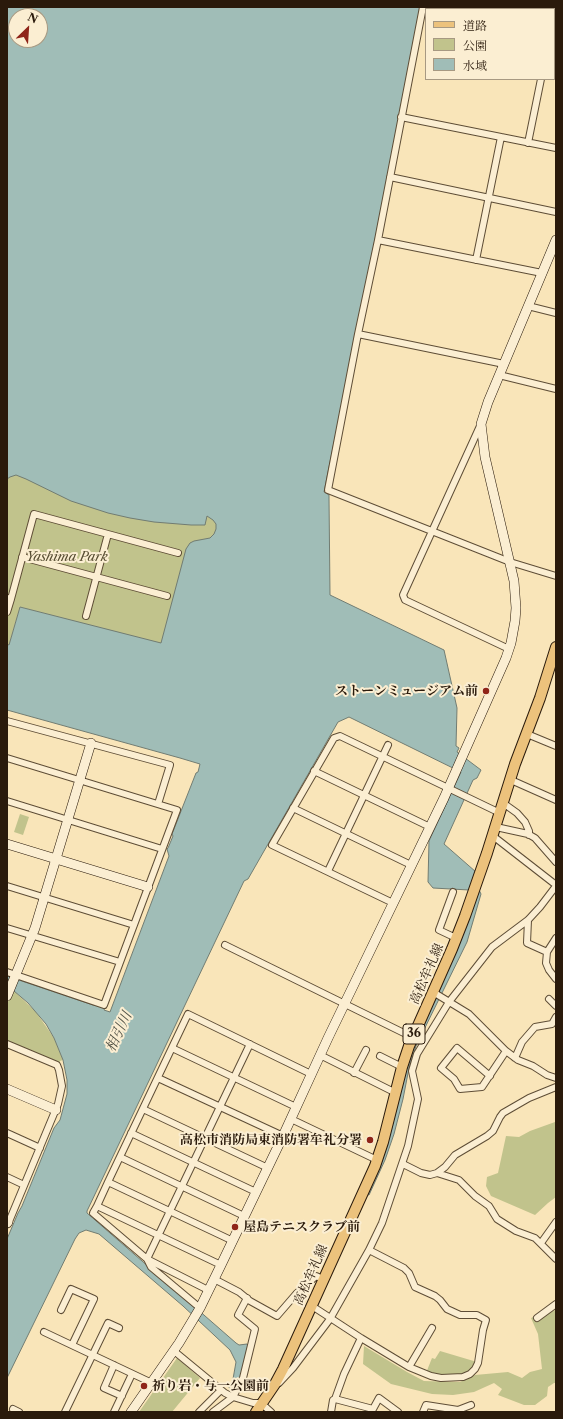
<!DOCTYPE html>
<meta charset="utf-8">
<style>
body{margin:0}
#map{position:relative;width:563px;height:1419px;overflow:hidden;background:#f9e5b9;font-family:"Libre Caslon Text","Noto Serif JP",serif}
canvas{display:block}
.frame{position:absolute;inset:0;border:8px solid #2a1a0b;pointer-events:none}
.legend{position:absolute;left:425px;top:8px;width:130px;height:72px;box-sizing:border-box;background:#fbeed2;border:1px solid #a79982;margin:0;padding:5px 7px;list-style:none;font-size:12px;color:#2a1a0b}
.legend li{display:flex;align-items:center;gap:8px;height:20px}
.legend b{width:20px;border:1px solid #a79982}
.north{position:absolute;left:8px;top:8px;width:40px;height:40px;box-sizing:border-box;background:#fbeed2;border:1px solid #a79982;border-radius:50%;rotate:25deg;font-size:11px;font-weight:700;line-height:16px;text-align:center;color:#2a1a0b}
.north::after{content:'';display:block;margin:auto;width:14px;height:18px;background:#8f2418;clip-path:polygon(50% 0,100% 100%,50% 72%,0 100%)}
</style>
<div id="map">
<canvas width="563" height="1419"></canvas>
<div class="frame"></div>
<ul class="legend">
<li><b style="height:5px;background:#ecc27c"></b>道路</li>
<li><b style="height:11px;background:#c1c38c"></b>公園</li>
<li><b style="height:11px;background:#a0bdb7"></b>水域</li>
</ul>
<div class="north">N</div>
</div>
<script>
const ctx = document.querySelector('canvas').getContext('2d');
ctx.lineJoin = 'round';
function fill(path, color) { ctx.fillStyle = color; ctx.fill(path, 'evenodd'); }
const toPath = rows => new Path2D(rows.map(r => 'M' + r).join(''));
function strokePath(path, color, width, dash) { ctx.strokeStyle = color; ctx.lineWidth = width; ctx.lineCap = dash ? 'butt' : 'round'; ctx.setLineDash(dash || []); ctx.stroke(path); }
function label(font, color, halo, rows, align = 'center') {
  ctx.font = font + ' "Libre Caslon Text","Noto Serif JP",serif'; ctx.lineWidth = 4; ctx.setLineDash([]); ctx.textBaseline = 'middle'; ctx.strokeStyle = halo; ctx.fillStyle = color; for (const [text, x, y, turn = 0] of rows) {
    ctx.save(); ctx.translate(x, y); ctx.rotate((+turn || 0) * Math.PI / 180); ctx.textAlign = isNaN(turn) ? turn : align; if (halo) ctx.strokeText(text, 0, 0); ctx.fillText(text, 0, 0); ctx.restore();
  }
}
fill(toPath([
 [7,473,207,515,216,522,217,531,161,645,20,607,9,645,7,644],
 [20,814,29,817,23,835,14,832],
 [13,990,36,1012,54,1038,63,1060,60,1061,60,1065,7,1042,7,1004],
 [555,1122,556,1197,548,1203,535,1215,491,1196,486,1186,487,1177,498,1173,506,1136,519,1137,530,1131],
 [556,1310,556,1383,554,1383,548,1387,547,1396,535,1405,524,1405,498,1395,502,1389,494,1383,474,1392,453,1395,432,1394,391,1384,363,1364,364,1346,407,1372,424,1381,460,1382,475,1375,508,1372,522,1378,530,1372,542,1369,538,1334,531,1318],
 [440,1351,477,1362,470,1374,441,1378,426,1373,432,1358,435,1359],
 [177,1358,200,1378,172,1412,139,1412]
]), '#c1c38c');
const water = toPath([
 [7,7,422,7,324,492,329,495,329,498,330,595,444,650,457,708,456,746,459,748,457,752,481,770,477,778,473,780,444,844,476,872,474,879,481,894,467,942,416,1046,409,1068,403,1099,394,1134,385,1160,369,1195,366,1194,405,1067,436,994,458,948,464,931,469,890,433,888,428,882,429,841,461,772,349,717,338,722,248,879,244,881,87,1211,87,1213,236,1343,239,1345,247,1344,249,1347,242,1375,234,1388,229,1388,233,1379,236,1362,230,1350,183,1306,99,1234,86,1230,79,1233,75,1239,7,1378,7,1239,18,1213,22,1206,54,1128,60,1120,67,1094,67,1080,63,1060,54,1038,46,1024,28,1003,14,991,7,989,7,976,93,1005,105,1007,104,1010,110,1012,169,856,167,849,168,848,173,836,172,834,196,773,198,772,200,764,180,758,7,710,7,644,9,645,20,607,161,643,186,549,190,543,194,541,210,538,214,534,216,529,216,524,213,520,207,516,205,525,191,525,154,522,130,518,108,513,71,501,26,479,16,475,10,477,7,479,7,7],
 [16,16,40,16,40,40,16,40,16,16]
]);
fill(water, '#a0bdb7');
strokePath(water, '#717c72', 1);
const street = toPath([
 [423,7,378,240,542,273],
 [554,11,555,7],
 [554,51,556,52],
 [401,117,556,148],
 [528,143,541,79],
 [390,177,556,212],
 [378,240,358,334,504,364],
 [476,260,501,137],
 [528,306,556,313],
 [358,334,328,490,510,562,556,576],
 [499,375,556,389],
 [480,426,403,595,405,600,509,649],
 [22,557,167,596],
 [7,598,11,599,34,514,178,553],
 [7,612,11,599],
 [86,616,108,534],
 [7,721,170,765,158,804],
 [527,734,556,746],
 [7,758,177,810,104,1005,7,972],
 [314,771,430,827],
 [511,780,556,800],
 [7,801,162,849],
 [503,803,517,813,525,822,529,831,529,835],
 [293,808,411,865],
 [496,827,528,834,535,838,556,862],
 [493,836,556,885],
 [328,871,388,745],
 [7,886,134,925],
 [453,892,439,930,456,938],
 [393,903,272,845,334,738,340,736,500,813],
 [528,920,527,943,547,952],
 [7,928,120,962],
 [556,938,547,952,546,963,549,970,556,979],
 [225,945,412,1037],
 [433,992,469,1014,506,1051,518,1060,533,1066,547,1075,556,1078],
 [549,999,556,1006],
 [7,1044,57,1065,59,1070,62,1086,58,1104,8,1224],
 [172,1048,296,1107],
 [320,1055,396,1093],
 [380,1056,402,1067],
 [515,1058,522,1042,535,1027,552,1024,556,1017],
 [354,1073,366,1050],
 [490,1076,457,1048,441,1068,454,1079,460,1089,482,1087,506,1051],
 [158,1078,283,1136],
 [143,1109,268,1168],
 [291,1119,377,1160],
 [7,1133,40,1148],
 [131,1133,256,1192],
 [120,1157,244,1216],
 [403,1164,421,1173,430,1175,437,1173,445,1167,455,1155,487,1136,493,1131,500,1117,503,1113,529,1098,556,1087],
 [437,1173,459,1180,475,1196,489,1206,497,1219,516,1231,535,1238,556,1259],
 [7,1177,24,1185],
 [108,1182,233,1241],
 [97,1206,93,1213,147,1259,208,1290],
 [541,1243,556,1222],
 [221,1265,97,1206,108,1182,188,1014,311,1074],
 [214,1279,239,1292,250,1301,277,1316,296,1294,316,1276,323,1279],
 [312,1306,361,1338,409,1367,431,1376,441,1378,463,1377,470,1374,475,1369,478,1363,483,1330,486,1320,477,1315,460,1315,447,1309,440,1300,435,1296,415,1287,409,1273,404,1268,369,1250],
 [200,1308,151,1267,147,1259,250,1044],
 [61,1310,71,1289,94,1299,72,1345],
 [537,1318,556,1304],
 [44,1332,152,1383],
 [361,1338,344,1374,335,1399,373,1409,379,1398,398,1412],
 [174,1351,225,1393,233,1397,243,1378,255,1329,238,1315,247,1298],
 [114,1365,104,1388,122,1396],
 [409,1367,432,1328],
 [279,1383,293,1368,330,1319,369,1250,382,1223,408,1146,418,1099,412,1071,417,1054,449,1002,492,947,528,920,540,907,556,886],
 [13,1409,19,1412],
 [65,1412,108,1323,119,1328],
 [114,1412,132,1374],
 [199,1412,221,1390],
 [213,1412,233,1397,253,1403,261,1403,271,1412],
 [331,1412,333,1400,335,1399],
 [423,1412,426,1405,458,1410,471,1405]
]);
const secondary = toPath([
 [7,844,148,887],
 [7,996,35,928,91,743],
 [7,1089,56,1110],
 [7,1221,8,1222],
 [131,1412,179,1343,200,1308,221,1265,283,1136,328,1038,444,798,506,658,511,643,515,621,516,608,514,581,485,457,481,424,488,402,556,240]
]);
const primary = toPath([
 [256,1412,275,1384,283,1369,375,1166,383,1142,402,1067,409,1046,452,949,465,916,487,853,515,764,540,698,556,647]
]);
strokePath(street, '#5e4d36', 8);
strokePath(secondary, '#2a1a0b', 10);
strokePath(primary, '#2a1a0b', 12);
strokePath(street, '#fbeed2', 6);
strokePath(secondary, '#fbeed2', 9);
strokePath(primary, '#ecc27c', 10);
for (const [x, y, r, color] of [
 [486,691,4,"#8f2418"],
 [370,1140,4,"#8f2418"],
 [235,1227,4,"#8f2418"],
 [144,1386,4,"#8f2418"]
]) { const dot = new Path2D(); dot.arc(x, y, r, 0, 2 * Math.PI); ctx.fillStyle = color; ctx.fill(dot); strokePath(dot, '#fbeed2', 1.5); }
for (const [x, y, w] of [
 [414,1034,22]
]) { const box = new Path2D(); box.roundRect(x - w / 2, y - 10, w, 20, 3); ctx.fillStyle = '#fbeed2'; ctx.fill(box); strokePath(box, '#2a1a0b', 1); }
label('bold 12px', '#2a1a0b', null, [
 ["36",414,1034]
]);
label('italic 13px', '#574d32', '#fbeed2', [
 ["Yashima Park",67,557]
]);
label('bold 13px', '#2a1a0b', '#fbeed2', [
 ["ストーンミュージアム前",478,691],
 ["高松市消防局東消防署牟礼分署",362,1140],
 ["屋島テニスクラブ前",243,1227,"left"],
 ["祈り岩・与一公園前",152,1386,"left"]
], 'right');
label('13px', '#2a1a0b', '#fbeed2', [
 ["高松牟礼線",427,974,-66],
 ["高松牟礼線",311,1275,-66]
]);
label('italic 14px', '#535347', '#fbeed2', [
 ["相引川",119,1032,-65]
]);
</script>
